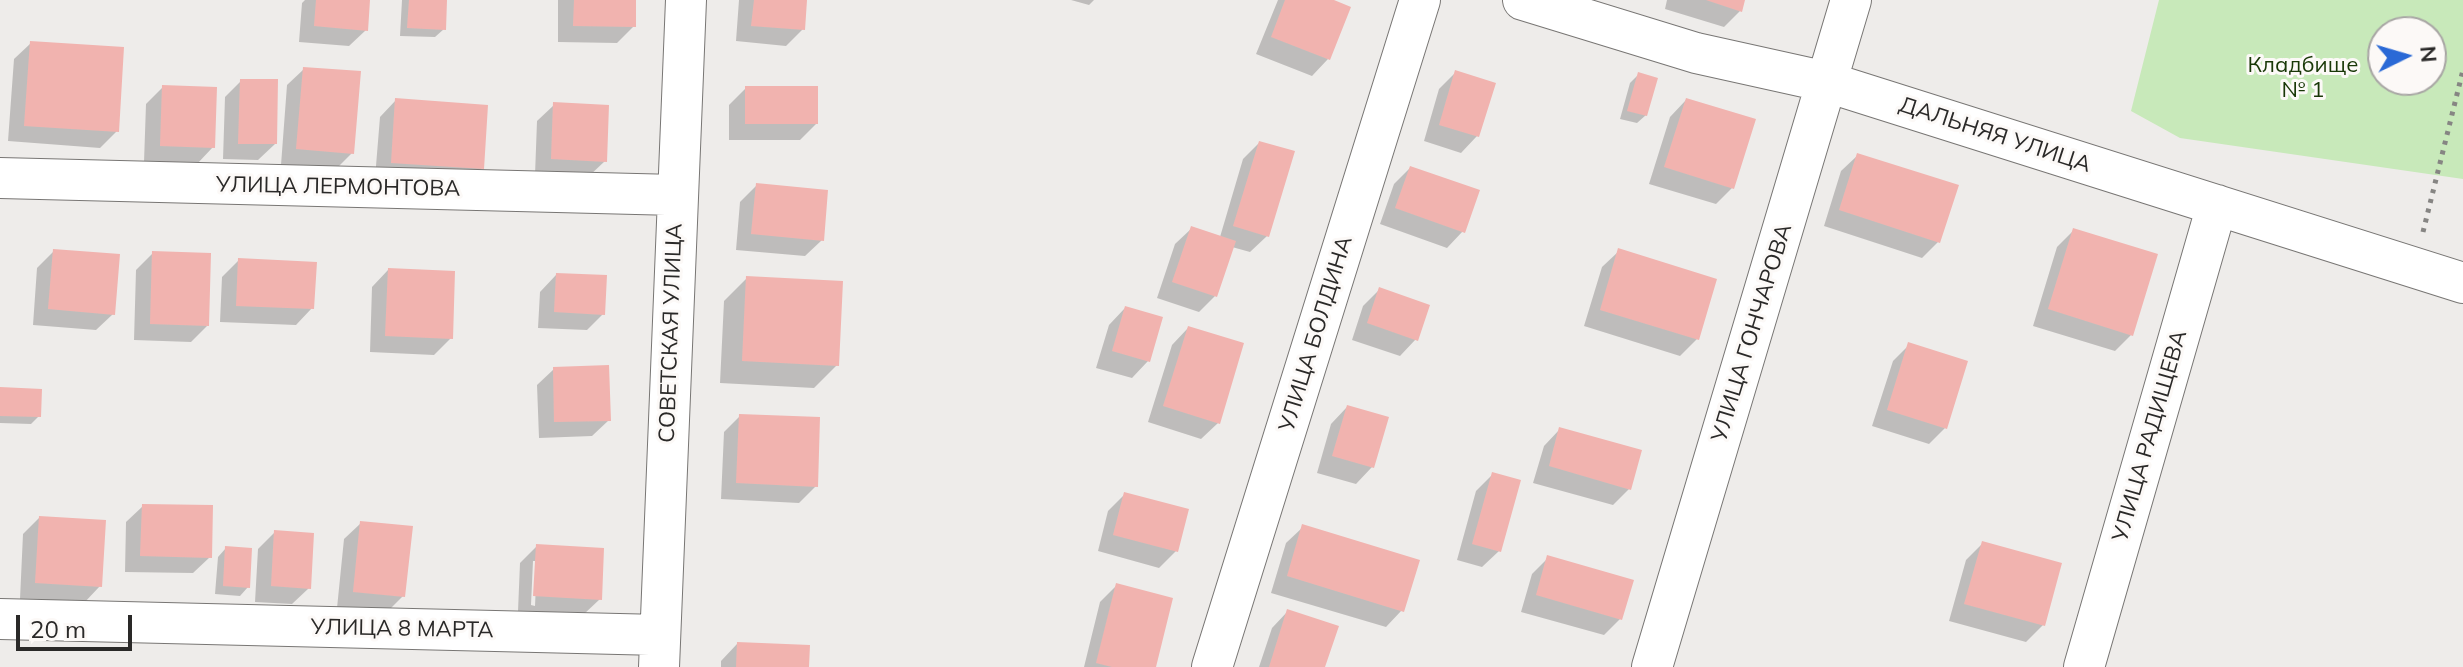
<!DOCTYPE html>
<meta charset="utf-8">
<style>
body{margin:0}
#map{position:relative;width:2463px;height:667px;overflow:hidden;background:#eeecea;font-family:Mulish,sans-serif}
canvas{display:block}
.north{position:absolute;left:2367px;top:16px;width:80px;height:80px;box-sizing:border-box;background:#fcf9f7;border:2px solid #a8a6a4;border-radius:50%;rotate:85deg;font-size:22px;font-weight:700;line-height:32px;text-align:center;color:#2a2928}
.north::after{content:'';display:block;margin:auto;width:28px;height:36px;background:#2a69d6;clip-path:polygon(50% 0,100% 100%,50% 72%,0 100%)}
.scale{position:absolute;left:16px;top:615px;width:116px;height:36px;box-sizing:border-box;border:4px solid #2a2928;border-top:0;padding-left:10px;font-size:24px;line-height:28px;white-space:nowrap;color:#2a2928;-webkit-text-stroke:6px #fcf9f7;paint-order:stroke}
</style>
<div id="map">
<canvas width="2463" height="667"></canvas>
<div class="north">N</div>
<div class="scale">20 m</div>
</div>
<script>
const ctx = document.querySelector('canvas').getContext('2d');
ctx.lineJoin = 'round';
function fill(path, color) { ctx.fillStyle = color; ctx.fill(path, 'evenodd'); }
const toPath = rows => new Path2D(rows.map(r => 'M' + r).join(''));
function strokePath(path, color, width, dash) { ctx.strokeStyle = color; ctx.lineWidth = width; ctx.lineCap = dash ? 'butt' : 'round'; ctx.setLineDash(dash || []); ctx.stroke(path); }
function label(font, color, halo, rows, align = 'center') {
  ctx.font = font + ' Mulish,sans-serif'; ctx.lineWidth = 6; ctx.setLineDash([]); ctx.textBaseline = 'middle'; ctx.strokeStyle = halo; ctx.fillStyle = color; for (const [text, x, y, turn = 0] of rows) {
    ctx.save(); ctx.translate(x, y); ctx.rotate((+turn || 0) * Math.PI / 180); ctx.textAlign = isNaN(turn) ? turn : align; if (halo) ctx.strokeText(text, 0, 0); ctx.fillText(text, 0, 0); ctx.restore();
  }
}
fill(toPath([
 [2159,0,2463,0,2463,179,2180,138,2131,111],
 [2383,32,2431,32,2431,80,2383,80]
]), '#c8e9ba');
fill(toPath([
 [305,0,368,0,366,30,349,46,299,42,302,3],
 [402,0,445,0,444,29,435,37,400,36],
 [558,0,634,0,634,26,617,43,558,42],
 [739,0,805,0,803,29,786,46,736,41],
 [1071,0,1094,0,1089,5],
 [1278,0,1328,0,1328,59,1312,76,1256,54],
 [1667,0,1743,0,1740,11,1724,27,1665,9],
 [31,43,117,131,100,148,8,141,14,59],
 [304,69,352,153,336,169,281,165,287,85],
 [1456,72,1477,136,1461,153,1424,141,1439,89],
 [1638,75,1646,115,1637,123,1620,119,1630,83],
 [241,81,275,144,258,160,223,159,225,97],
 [163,87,213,147,197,164,144,162,146,104],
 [746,88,816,124,800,140,729,140,729,105],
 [396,100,482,168,465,185,375,178,380,117],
 [1686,100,1732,188,1716,204,1649,184,1670,117],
 [554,105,605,161,588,177,535,175,537,121],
 [1259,143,1267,236,1250,252,1232,247,1215,296,1199,312,1157,298,1175,244,1192,228,1220,237,1243,159],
 [1858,155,1938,242,1922,258,1824,226,1841,171],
 [1410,168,1463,231,1447,248,1380,224,1394,184],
 [757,185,822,240,805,256,736,250,740,202],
 [2074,230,2131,335,2115,351,2033,326,2057,247],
 [54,251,113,314,96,330,33,325,37,268],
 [1619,251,1697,339,1680,356,1584,326,1602,267],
 [153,253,207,326,191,342,134,340,136,270],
 [239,260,312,308,296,325,220,322,222,277],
 [388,270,451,338,434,355,370,352,372,287],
 [556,275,603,314,587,330,538,328,540,292],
 [747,278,837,365,814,388,720,383,724,301],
 [1380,289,1416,339,1400,356,1352,340,1363,306],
 [1125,308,1148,361,1132,378,1096,368,1109,325],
 [1188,328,1218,423,1201,439,1148,422,1172,345],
 [1909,345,1945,428,1929,444,1872,426,1893,361],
 [554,369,609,420,592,436,539,438,537,385],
 [0,389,39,416,31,424,0,423],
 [1347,407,1372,467,1356,484,1317,473,1331,424],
 [740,416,816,486,799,503,721,499,724,432],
 [1560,429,1629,489,1613,505,1533,483,1544,446],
 [1493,474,1499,551,1482,567,1457,560,1476,491],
 [1125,494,1176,551,1159,568,1098,551,1108,511],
 [143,506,210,557,193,573,125,572,126,522],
 [39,518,100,586,84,603,20,599,23,534],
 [361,523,403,596,386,613,337,608,344,539],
 [1303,527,1402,610,1386,627,1271,593,1286,543],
 [275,532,309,588,292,604,255,602,258,549],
 [1983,543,2060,565,2043,625,2026,642,1949,621,1966,560],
 [537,546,600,599,583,615,518,611,520,563],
 [533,561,537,561,535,606,531,605],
 [226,548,248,587,240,596,215,594,218,557],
 [1548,558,1620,619,1604,635,1521,612,1532,574],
 [1116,586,1154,667,1084,667,1100,602],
 [1288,611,1323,667,1259,667,1272,628],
 [737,644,807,667,721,667,721,661]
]), '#0003');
fill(toPath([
 [316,0,370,0,368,31,314,26],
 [409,0,447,0,446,30,407,28],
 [574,0,636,0,636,27,573,26],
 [754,0,807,0,805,30,751,26],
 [1285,0,1334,0,1351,7,1330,60,1271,37],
 [1706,0,1745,0,1742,12],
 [30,41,124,47,119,132,24,126],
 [303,67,361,71,354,154,296,149],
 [1455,70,1496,83,1479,137,1439,125],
 [1638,72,1658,78,1647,116,1627,111],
 [240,79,278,79,277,144,238,144],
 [162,85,217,87,215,148,160,146],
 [745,86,818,86,818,124,745,124],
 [395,98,488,105,484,169,391,163],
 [1686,98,1756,119,1734,189,1664,167],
 [553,102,609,105,607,162,551,159],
 [1259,141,1295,151,1269,237,1233,226],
 [1857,153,1959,185,1940,243,1839,210],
 [1410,166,1480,190,1465,233,1395,208],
 [756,183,828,190,824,241,751,234],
 [1191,226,1236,241,1217,297,1172,282],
 [2073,228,2158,254,2133,336,2048,309],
 [1618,248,1717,279,1699,340,1600,310],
 [53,249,120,254,115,315,48,309],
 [152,251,211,253,209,326,150,324],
 [238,258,317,262,314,309,236,306],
 [388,268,455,271,453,339,385,336],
 [556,273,607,275,605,315,554,312],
 [746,276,843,281,839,366,742,361],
 [1379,287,1430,305,1418,341,1367,323],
 [1125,306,1163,317,1150,362,1112,351],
 [1188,326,1244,343,1220,424,1163,406],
 [1908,342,1968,361,1947,429,1887,410],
 [609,365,611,421,554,422,553,367],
 [0,387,42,389,41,417,0,416],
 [1347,405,1389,417,1374,468,1332,456],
 [739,414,820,417,818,487,736,483],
 [1559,427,1642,450,1631,490,1549,466],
 [1492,472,1521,480,1501,552,1472,544],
 [1124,492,1189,509,1178,552,1113,535],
 [142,504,213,505,212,558,140,556],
 [39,516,106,520,102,587,35,583],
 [360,521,413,526,405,597,353,592],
 [1302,524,1420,560,1404,612,1287,576],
 [274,530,314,533,311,589,271,586],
 [1982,541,2062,563,2045,626,1964,604],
 [536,544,604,548,602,600,533,596],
 [225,546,252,548,250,588,223,586],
 [1547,555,1634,580,1622,620,1536,595],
 [1116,583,1173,598,1156,667,1112,667,1096,663],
 [1287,609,1339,626,1325,667,1269,667],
 [737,642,810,645,809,667,736,667]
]), '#f1b3af');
const street = toPath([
 [1523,0,1696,53,1827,82,2463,283],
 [0,178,676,195],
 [0,619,660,635],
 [659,667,686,0],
 [1212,667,1420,0],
 [1652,667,1851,0],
 [2084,667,2217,205]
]);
strokePath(street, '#787674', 42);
strokePath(toPath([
 [2423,232,2463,70]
]), '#868583', 5, [4, 6]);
strokePath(street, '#fff', 40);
label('22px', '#193807', '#fcf9f7', [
 ["Кладбище",2303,65],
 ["№ 1",2303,90]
]);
label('22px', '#2a2928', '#fcf9f7', [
 ["ДАЛЬНЯЯ УЛИЦА",1995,135,18],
 ["УЛИЦА ЛЕРМОНТОВА",338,187,1],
 ["СОВЕТСКАЯ УЛИЦА",671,333,-88],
 ["УЛИЦА ГОНЧАРОВА",1752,333,-73],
 ["УЛИЦА БОЛДИНА",1316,334,-73],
 ["УЛИЦА РАДИЩЕВА",2150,436,-74],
 ["УЛИЦА 8 МАРТА",402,629,1]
]);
</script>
